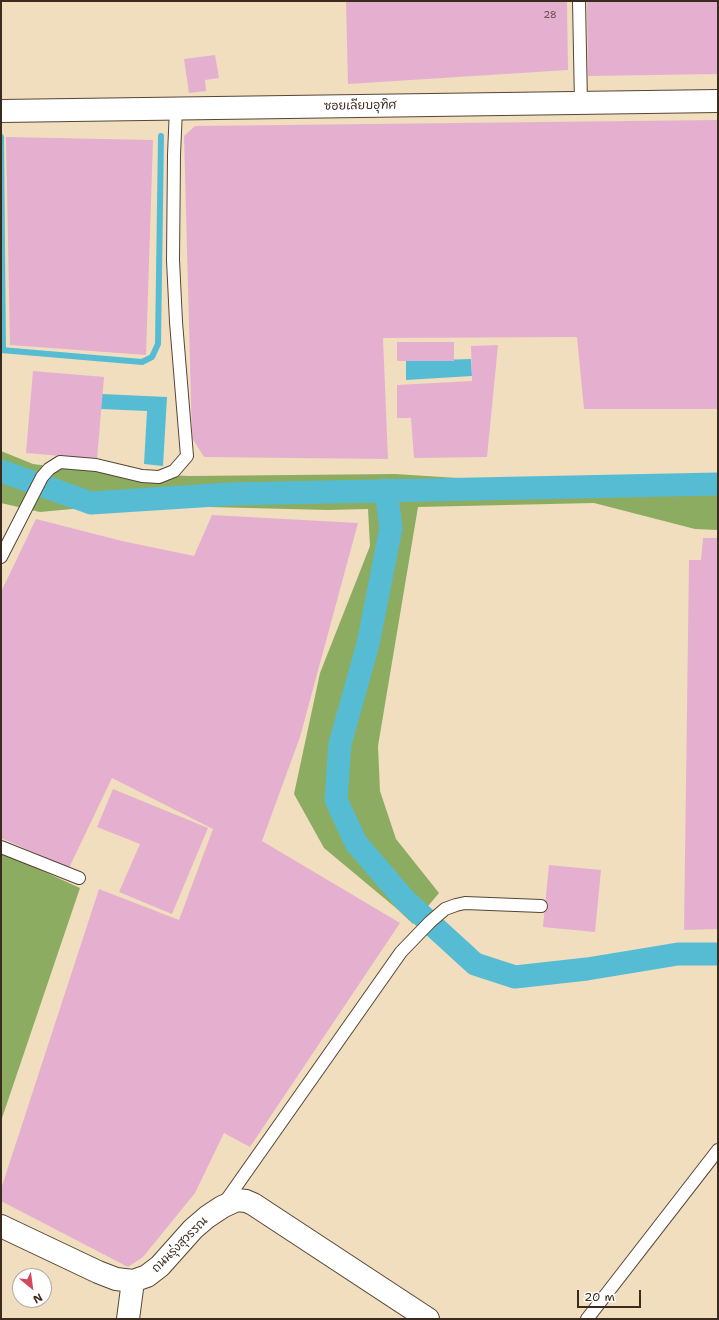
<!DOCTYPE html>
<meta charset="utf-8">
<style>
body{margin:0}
#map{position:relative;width:719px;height:1320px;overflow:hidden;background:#f0debf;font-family:"Shantell Sans",sans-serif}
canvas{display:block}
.frame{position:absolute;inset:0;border:2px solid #3b2a1e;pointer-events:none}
.north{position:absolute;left:12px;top:1268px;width:40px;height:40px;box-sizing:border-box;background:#fff;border:1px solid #b1aaa5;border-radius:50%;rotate:151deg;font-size:11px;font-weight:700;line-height:16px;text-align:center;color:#3b2a1e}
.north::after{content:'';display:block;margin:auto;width:14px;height:18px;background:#d1495b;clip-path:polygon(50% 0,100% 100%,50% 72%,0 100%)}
.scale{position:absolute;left:577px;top:1290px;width:64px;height:18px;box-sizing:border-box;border:2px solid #3b2a1e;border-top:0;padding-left:5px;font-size:12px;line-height:14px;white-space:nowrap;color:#3b2a1e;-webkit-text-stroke:3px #fff;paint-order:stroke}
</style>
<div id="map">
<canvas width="719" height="1320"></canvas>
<div class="frame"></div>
<div class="north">N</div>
<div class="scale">20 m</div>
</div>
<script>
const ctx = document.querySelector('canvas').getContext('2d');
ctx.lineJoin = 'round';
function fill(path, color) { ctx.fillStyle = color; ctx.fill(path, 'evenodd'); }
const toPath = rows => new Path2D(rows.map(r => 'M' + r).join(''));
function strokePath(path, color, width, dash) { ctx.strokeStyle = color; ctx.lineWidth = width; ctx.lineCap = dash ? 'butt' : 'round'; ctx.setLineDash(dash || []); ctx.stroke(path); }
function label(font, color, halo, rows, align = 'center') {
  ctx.font = font + ' "Shantell Sans","Playpen Sans Thai",sans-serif'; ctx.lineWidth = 3; ctx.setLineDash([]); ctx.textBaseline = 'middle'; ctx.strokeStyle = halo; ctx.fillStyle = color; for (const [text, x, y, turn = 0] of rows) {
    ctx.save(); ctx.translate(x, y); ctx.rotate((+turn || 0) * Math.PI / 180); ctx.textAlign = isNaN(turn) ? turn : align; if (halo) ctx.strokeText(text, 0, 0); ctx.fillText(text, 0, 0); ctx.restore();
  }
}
fill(toPath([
 [1,451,33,464,88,471,189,476,395,474,505,481,718,477,718,530,695,529,594,503,418,507,378,746,380,791,396,839,439,893,413,924,396,908,324,848,294,794,320,673,370,546,368,509,328,510,209,507,83,508,40,512,1,503],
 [1,852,80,888,1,1121]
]), '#8cad61');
fill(toPath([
 [471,359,472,376,406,380,406,361],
 [102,394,167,397,163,466,144,464,147,411,101,409]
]), '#56bcd4');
strokePath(toPath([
 [1,137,3,350],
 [1,350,142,362,152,357,158,344,161,136]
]), '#56bcd4', 6);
strokePath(toPath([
 [1,471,91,503,231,494,718,484],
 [386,490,391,528,368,644,340,744,336,800,356,843,405,900,475,964,515,977,587,969,678,954,718,954]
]), '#56bcd4', 23);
fill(toPath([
 [346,1,567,1,568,70,348,84],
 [587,1,718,1,718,74,588,76],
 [215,55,219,78,205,80,206,91,189,93,184,59],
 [718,120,718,409,584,409,577,337,383,338,388,459,204,457,192,438,184,136,195,126],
 [6,137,153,140,146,355,10,345],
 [397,342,454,342,454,361,397,361],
 [498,345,487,457,414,458,411,418,397,418,397,385,472,381,471,346],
 [33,371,104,377,97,459,26,453],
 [212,515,358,523,300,737,262,841,400,923,250,1147,224,1133,195,1193,143,1257,128,1267,1,1201,1,1189,99,889,179,920,213,829,112,778,69,868,1,838,1,592,36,519,122,541,194,556],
 [703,538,718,538,718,929,684,930,689,560,701,560],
 [113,789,208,828,172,914,119,892,140,844,97,827],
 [549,865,601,870,595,932,543,927]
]), '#e5b0d0');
const lane = toPath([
 [579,1,581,104],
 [1,557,42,477,49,469,60,462,96,465,142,476,159,477,174,471,187,456,176,322,173,260,174,155,176,108],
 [1,847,79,878],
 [225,1202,401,952,430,922,445,909,456,905,465,903,541,906],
 [587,1319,718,1150]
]);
const street = toPath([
 [1,111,718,101],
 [1,1226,98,1272,116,1279,133,1281,147,1276,160,1266,193,1229,207,1217,222,1207,237,1200,246,1201,253,1204,428,1319],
 [128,1319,133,1281]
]);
strokePath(lane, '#564536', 14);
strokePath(street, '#564536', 24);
strokePath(lane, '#fff', 12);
strokePath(street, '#fff', 22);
label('10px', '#664c4a', null, [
 ["28",550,15]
]);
label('12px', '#3b2a1e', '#fff', [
 ["ซอยเลียบอุทิศ",360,106,-1],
 ["ถนนรุ่งสุวรรณ",180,1245,-45]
]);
</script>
